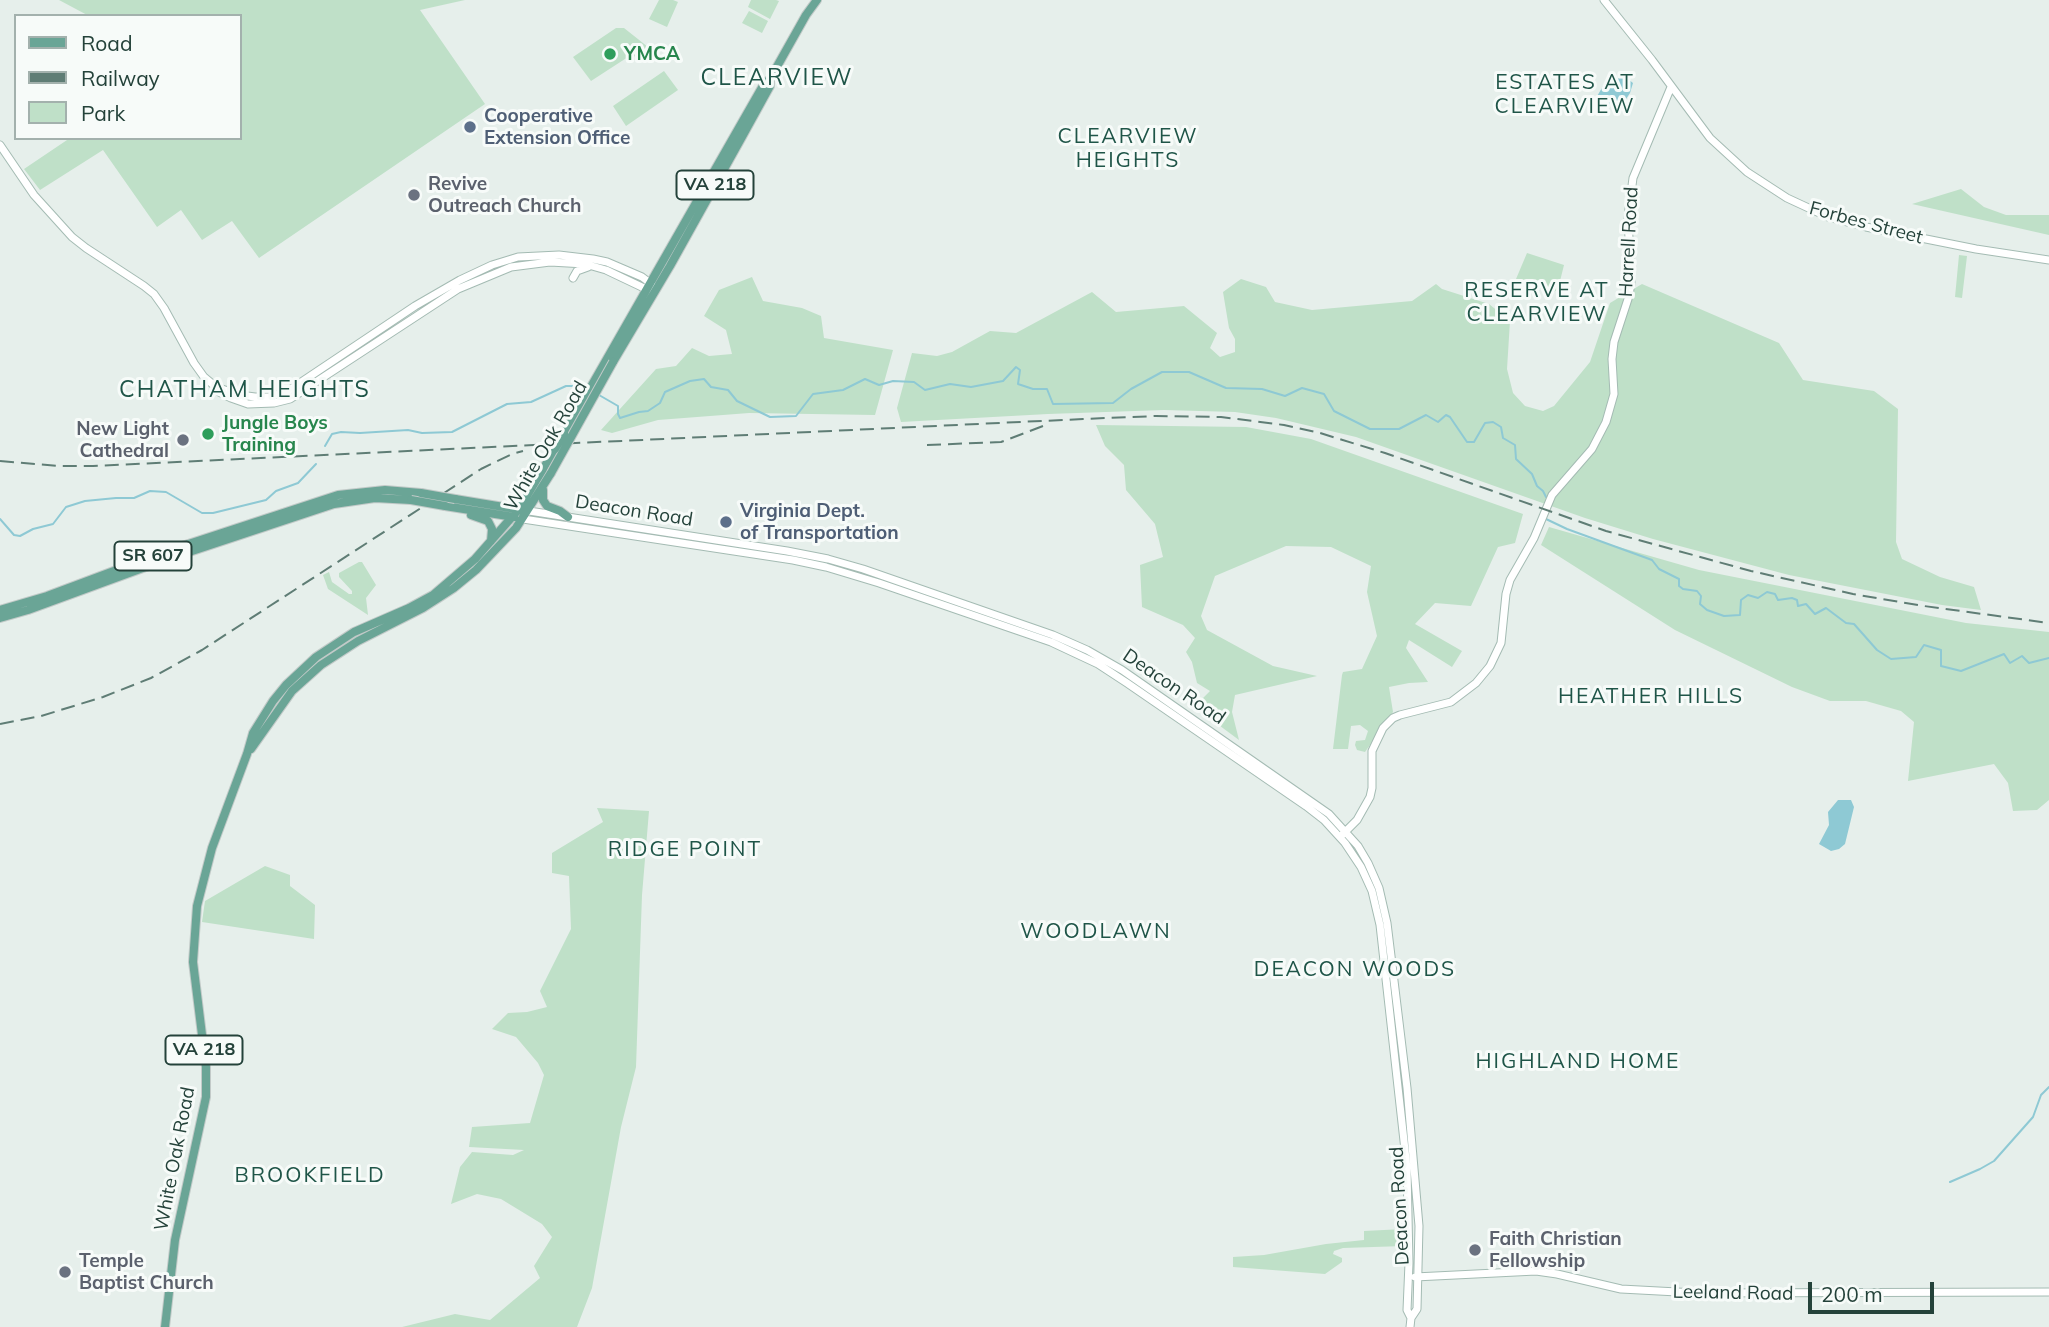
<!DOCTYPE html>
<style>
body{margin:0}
#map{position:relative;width:2049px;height:1327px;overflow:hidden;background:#e6efeb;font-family:Mulish,sans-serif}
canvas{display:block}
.legend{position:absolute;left:14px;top:14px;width:228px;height:126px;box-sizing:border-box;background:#f7fbf9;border:2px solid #a3b1ad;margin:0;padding:9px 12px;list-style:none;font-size:21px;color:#24423a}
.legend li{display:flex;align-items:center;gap:14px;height:35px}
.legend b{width:35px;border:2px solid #a3b1ad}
.scale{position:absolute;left:1808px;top:1282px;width:126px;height:32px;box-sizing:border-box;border:4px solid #24423a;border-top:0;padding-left:9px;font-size:21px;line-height:24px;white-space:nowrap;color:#24423a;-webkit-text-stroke:5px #f7fbf9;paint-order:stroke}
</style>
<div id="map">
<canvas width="2049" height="1327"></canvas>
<ul class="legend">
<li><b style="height:9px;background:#6aa596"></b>Road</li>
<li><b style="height:9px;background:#5f7d75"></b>Railway</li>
<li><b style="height:19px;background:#bfe0c8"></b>Park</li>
</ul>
<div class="scale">200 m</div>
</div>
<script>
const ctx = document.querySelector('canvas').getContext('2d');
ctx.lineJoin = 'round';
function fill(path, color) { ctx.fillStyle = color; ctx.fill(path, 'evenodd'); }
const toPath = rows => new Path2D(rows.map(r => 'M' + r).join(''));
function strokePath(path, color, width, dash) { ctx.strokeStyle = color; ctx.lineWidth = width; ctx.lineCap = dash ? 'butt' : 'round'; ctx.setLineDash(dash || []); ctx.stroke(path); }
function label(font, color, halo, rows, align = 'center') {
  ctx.font = font + ' Mulish,sans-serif'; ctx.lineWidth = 6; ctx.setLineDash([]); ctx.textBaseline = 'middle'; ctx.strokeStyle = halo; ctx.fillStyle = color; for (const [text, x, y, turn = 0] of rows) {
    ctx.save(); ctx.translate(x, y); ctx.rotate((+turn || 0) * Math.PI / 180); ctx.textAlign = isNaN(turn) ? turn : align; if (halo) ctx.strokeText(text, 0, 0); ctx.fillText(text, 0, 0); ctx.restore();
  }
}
fill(toPath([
 [59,0,465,0,420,10,485,104,259,258,232,221,202,240,181,210,157,227,103,150,40,190,24,169,70,138,240,138,240,16,89,16],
 [659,0,673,0,678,2,667,27,649,19],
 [751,0,776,0,779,1,770,19,748,7],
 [749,11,768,21,762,33,742,23],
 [616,28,624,28,648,47,647,52,640,56,628,57,591,81,573,57],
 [664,71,678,90,626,126,613,106],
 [1961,189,1984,207,2006,215,2049,215,2049,235,1912,204],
 [1527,253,1564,265,1558,289,1554,292,1549,292,1516,279],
 [1959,255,1967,256,1962,298,1955,297],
 [752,277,763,301,802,308,821,316,824,338,893,350,875,415,749,413,658,420,612,433,601,430,656,369,676,366,692,348,709,356,732,354,726,330,704,316,719,290],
 [1241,279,1266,287,1275,302,1312,310,1412,301,1436,284,1442,289,1489,304,1510,321,1507,369,1513,393,1525,406,1543,411,1554,406,1590,362,1610,303,1642,284,1779,343,1803,380,1874,391,1898,409,1896,542,1902,559,1940,577,1974,587,1981,610,1942,605,1789,575,1653,539,1585,518,1356,437,1276,418,1235,412,1164,410,1048,414,901,422,897,408,912,353,937,356,952,352,990,331,1016,333,1092,292,1116,312,1184,306,1217,333,1210,348,1220,357,1235,352,1235,339,1229,328,1223,292],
 [1096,425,1246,427,1311,439,1523,514,1515,543,1498,547,1471,606,1435,603,1415,624,1462,651,1452,667,1409,640,1406,648,1428,682,1409,683,1389,687,1393,712,1365,752,1357,750,1355,745,1356,741,1365,740,1368,731,1360,725,1351,726,1348,749,1333,749,1342,675,1343,672,1362,669,1377,636,1367,592,1371,566,1331,547,1286,546,1215,576,1201,616,1207,630,1273,666,1317,676,1235,695,1232,712,1239,740,1208,717,1203,698,1210,691,1197,683,1192,662,1186,652,1195,638,1183,625,1142,607,1140,565,1163,557,1155,524,1126,490,1124,465,1105,446],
 [1549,527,1699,570,1966,623,2049,632,2049,800,2037,810,2013,811,2008,783,1994,764,1908,781,1914,722,1901,711,1866,701,1830,701,1792,687,1675,630,1541,545],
 [359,562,362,562,376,585,366,598,368,615,328,589,323,575,329,572,332,582,349,594,352,594,352,591,339,577,339,573],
 [597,808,649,811,642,895,636,1067,621,1127,592,1288,577,1327,402,1327,455,1314,490,1320,540,1278,534,1266,552,1237,542,1224,501,1199,477,1194,451,1204,460,1167,472,1152,513,1155,524,1150,469,1147,472,1127,530,1123,544,1075,538,1063,516,1037,492,1029,508,1013,527,1012,547,1007,540,991,571,929,569,876,552,873,552,853,603,822],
 [265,866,290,875,290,886,315,905,314,939,202,922,205,901],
 [1404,1229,1404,1246,1343,1248,1334,1251,1333,1254,1342,1258,1342,1262,1325,1274,1233,1267,1233,1257,1264,1255,1326,1244,1364,1240,1364,1231]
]), '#bfe0c8');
fill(toPath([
 [1621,78,1628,79,1633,83,1630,93,1624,102,1613,105,1596,102,1596,98,1606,81],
 [1838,800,1851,800,1854,807,1845,844,1839,849,1831,851,1819,844,1829,825,1828,812]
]), '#8ec9d4');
strokePath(toPath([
 [599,395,618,406,618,414,620,418,639,412,648,411,660,403,665,392,690,381,704,379,711,387,728,390,737,401,770,417,796,416,813,394,843,390,865,379,879,385,893,381,914,382,925,390,950,384,971,387,1003,381,1016,367,1020,370,1018,384,1033,389,1047,389,1053,404,1113,403,1131,389,1162,372,1189,372,1226,388,1262,389,1285,396,1302,388,1324,394,1334,411,1370,429,1399,429,1426,415,1438,422,1446,415,1450,417,1467,442,1474,442,1485,423,1493,422,1501,427,1503,438,1515,445,1516,459,1532,474,1537,486,1543,491,1546,497],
 [325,446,332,434,341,432,360,433,408,430,422,433,452,432,507,404,531,402,566,386,574,386,585,389],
 [0,519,14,535,20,536,33,529,53,524,66,507,85,501,116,498,134,498,150,491,166,492,202,513,213,513,266,500,276,491,298,483,316,464],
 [1546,519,1567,529,1652,560,1659,569,1679,579,1679,586,1683,589,1697,591,1701,596,1700,604,1707,610,1724,616,1740,615,1741,600,1748,595,1758,598,1767,592,1775,594,1778,600,1792,598,1797,600,1798,606,1806,604,1815,614,1826,608,1846,623,1854,624,1877,650,1891,659,1916,657,1924,645,1941,650,1941,666,1961,671,2004,654,2010,663,2022,656,2029,663,2049,658],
 [1950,1182,1980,1169,1994,1161,2033,1117,2041,1095,2049,1087]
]), '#8ec9d4', 2);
const secondary = toPath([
 [1604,0,1652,60,1710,138,1747,172,1787,198,1828,217,1866,227,1976,249,2049,260],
 [0,145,34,195,72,237,86,248,144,286,154,294,164,308,194,363,204,377,216,387,219,392,231,398,248,404,274,403,290,399,458,289,511,267,550,262,585,264,606,270,646,289,652,289],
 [573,278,577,271,588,267],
 [216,387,240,395,255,397,269,397,288,391,415,306,460,280,492,265,518,257,559,255,593,259,607,262,642,277,654,286],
 [529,511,787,551,828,559,863,569,1053,635,1087,650,1122,670,1329,814,1358,846,1368,863,1379,888,1387,923,1407,1088,1419,1226,1417,1309,1411,1318,1410,1327],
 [523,519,793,560,826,567,879,583,1051,642,1098,664,1127,683,1306,806,1324,820,1345,843,1361,867,1372,891,1380,925,1407,1168,1409,1263,1407,1310,1411,1318],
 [1342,835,1357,820,1370,797,1372,788,1372,751,1383,728,1393,718,1400,715,1451,702,1476,683,1490,666,1501,643,1506,594,1510,580,1534,538,1552,495,1592,449,1606,422,1614,394,1612,359,1614,342,1628,299,1631,284,1628,216,1633,178,1671,87],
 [1415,1277,1536,1271,1557,1274,1621,1289,1696,1293,2049,1292]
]);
const primary = toPath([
 [613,362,670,266,743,135,770,86,770,79],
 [564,434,764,84,770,79,806,15,817,0],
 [543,490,543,500,547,506,560,511,568,517],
 [455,499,522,510],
 [445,506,514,517],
 [471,515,488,521,492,529,491,541],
 [0,610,47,596,170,550,338,495,385,490,421,493],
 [0,618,28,610,162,561,334,504,375,498,411,500],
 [251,749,292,691,321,665,358,641,423,608,454,588,476,570,516,528,551,473],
 [165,1327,175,1240,206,1097,206,1067,193,962,197,906,212,848,247,754,253,733,273,701,286,685,316,657,354,632,409,608,433,595,475,559,519,509,555,449]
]);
strokePath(secondary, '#a4bbb3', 9);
strokePath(primary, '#c2cac8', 10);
strokePath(secondary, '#fff', 7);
strokePath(primary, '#6aa596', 8);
strokePath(toPath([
 [927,445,1001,442,1043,426],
 [0,461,58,466,93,466,1083,419,1156,416,1221,417,1284,425,1320,433,1385,453,1606,531,1751,571,1853,594,1924,606,2049,623],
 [0,724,41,716,103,697,151,678,202,650,481,469,512,454,523,451]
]), '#5f7d75', 2, [14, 7]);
const primaryBridge = toPath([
 [555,449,564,434],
 [551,473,613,362],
 [421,493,455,499],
 [411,500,445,506]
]);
strokePath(primaryBridge, '#c2cac8', 10, []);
strokePath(primaryBridge, '#6aa596', 8);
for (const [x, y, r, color] of [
 [610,54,7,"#2e9e5b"],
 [470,127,7,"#5c6f8a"],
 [414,195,7,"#6b7280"],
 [208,434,7,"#2e9e5b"],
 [183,440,7,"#6b7280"],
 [726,522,7,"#5c6f8a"],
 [1475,1250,7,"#6b7280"],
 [65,1272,7,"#6b7280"]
]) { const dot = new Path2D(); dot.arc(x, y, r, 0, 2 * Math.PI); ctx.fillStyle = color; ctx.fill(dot); strokePath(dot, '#f7fbf9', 2.5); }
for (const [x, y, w] of [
 [715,185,77],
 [153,556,77],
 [204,1050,77]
]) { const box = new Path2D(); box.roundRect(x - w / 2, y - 14.5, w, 29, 5); ctx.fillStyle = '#f7fbf9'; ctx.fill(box); strokePath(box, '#24423a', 2); }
label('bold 18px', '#24423a', null, [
 ["VA 218",715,185],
 ["SR 607",153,556],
 ["VA 218",204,1050]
]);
label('bold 19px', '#27864d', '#f7fbf9', [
 ["YMCA",624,54],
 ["Jungle Boys",222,423],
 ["Training",222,445]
], 'left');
label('bold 19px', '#4e5e75', '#f7fbf9', [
 ["Cooperative",484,116],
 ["Extension Office",484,138],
 ["Virginia Dept.",740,511],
 ["of Transportation",740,533]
], 'left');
label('bold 19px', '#5b616d', '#f7fbf9', [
 ["Revive",428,184],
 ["Outreach Church",428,206],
 ["New Light",169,429,"right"],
 ["Cathedral",169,451,"right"],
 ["Faith Christian",1489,1239],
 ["Fellowship",1489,1261],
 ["Temple",79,1261],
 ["Baptist Church",79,1283]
], 'left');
label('19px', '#24423a', '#f7fbf9', [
 ["Forbes Street",1866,223,15],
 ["Harrell Road",1629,242,-87],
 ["White Oak Road",546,446,-60],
 ["Deacon Road",634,511,9],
 ["Deacon Road",1174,687,34],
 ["White Oak Road",175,1159,-79],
 ["Deacon Road",1400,1206,-93],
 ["Leeland Road",1733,1293,1]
]);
ctx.letterSpacing = '2px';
label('21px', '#1f5548', '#f7fbf9', [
 ["ESTATES AT",1565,83],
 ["CLEARVIEW",1565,107],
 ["CLEARVIEW",1128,137],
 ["HEIGHTS",1128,161],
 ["RESERVE AT",1537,291],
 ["CLEARVIEW",1537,315],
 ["HEATHER HILLS",1651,697],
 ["RIDGE POINT",685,850],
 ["WOODLAWN",1096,932],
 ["DEACON WOODS",1355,970],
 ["HIGHLAND HOME",1578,1062],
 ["BROOKFIELD",310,1176]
]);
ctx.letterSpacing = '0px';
ctx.letterSpacing = '2px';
label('23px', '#1f5548', '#f7fbf9', [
 ["CLEARVIEW",777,78],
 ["CHATHAM HEIGHTS",245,390]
]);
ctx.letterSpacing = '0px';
</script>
